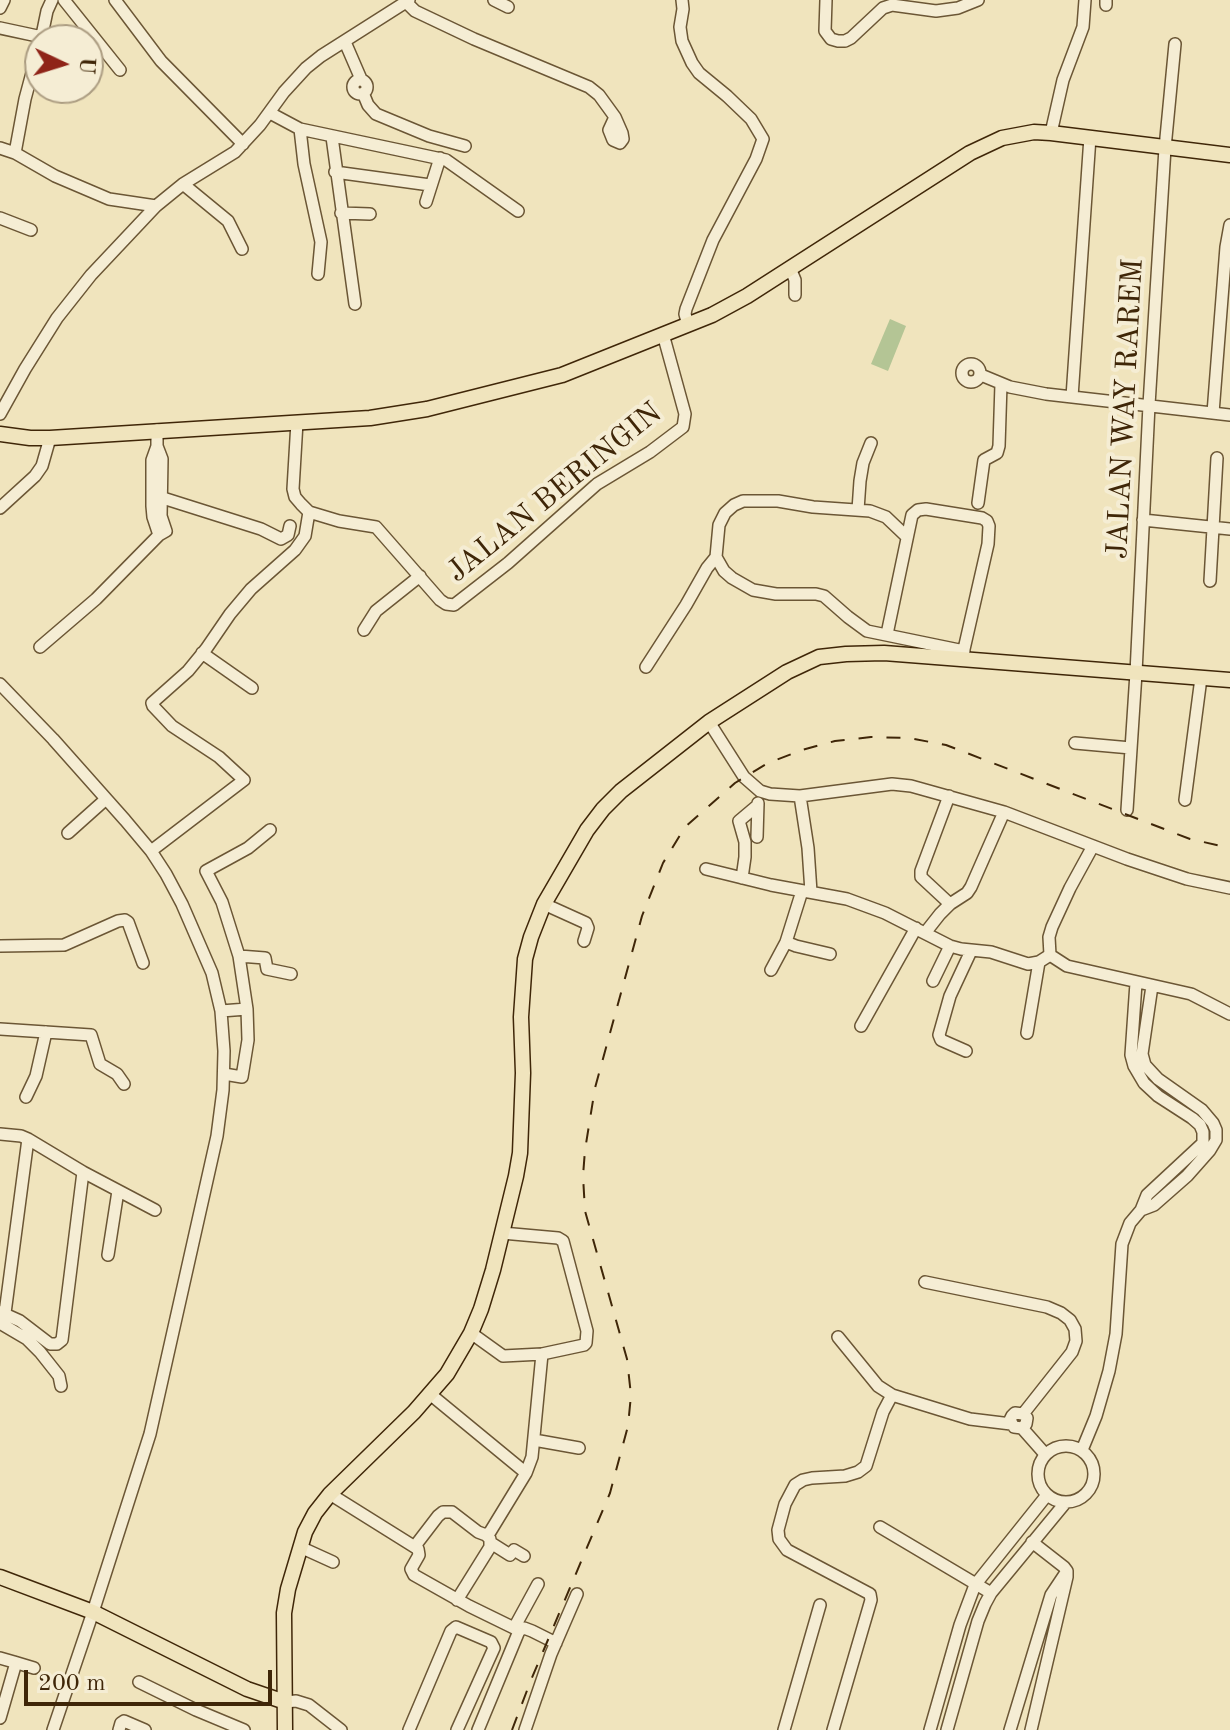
<!DOCTYPE html>
<style>
body{margin:0}
#map{position:relative;width:1230px;height:1730px;overflow:hidden;background:#f0e4bd;font-family:"Old Standard TT",serif}
canvas{display:block}
.north{position:absolute;left:24px;top:24px;width:80px;height:80px;box-sizing:border-box;background:#f5edd4;border:2px solid #ac9d82;border-radius:50%;rotate:94deg;font-size:22px;font-weight:700;line-height:32px;text-align:center;color:#3f2608}
.north::after{content:'';display:block;margin:auto;width:28px;height:36px;background:#8f2418;clip-path:polygon(50% 0,100% 100%,50% 72%,0 100%)}
.scale{position:absolute;left:24px;top:1670px;width:248px;height:36px;box-sizing:border-box;border:4px solid #3f2608;border-top:0;padding-left:10px;font-size:24px;line-height:28px;white-space:nowrap;color:#3f2608;-webkit-text-stroke:6px #f5edd4;paint-order:stroke}
</style>
<div id="map">
<canvas width="1230" height="1730"></canvas>
<div class="north">U</div>
<div class="scale">200 m</div>
</div>
<script>
const ctx = document.querySelector('canvas').getContext('2d');
ctx.lineJoin = 'round';
function fill(path, color) { ctx.fillStyle = color; ctx.fill(path, 'evenodd'); }
const toPath = rows => new Path2D(rows.map(r => 'M' + r).join(''));
function strokePath(path, color, width, dash) { ctx.strokeStyle = color; ctx.lineWidth = width; ctx.lineCap = dash ? 'butt' : 'round'; ctx.setLineDash(dash || []); ctx.stroke(path); }
function label(font, color, halo, rows, align = 'center') {
  ctx.font = font + ' "Old Standard TT",serif'; ctx.lineWidth = 8; ctx.setLineDash([]); ctx.textBaseline = 'middle'; ctx.strokeStyle = halo; ctx.fillStyle = color; for (const [text, x, y, turn = 0] of rows) {
    ctx.save(); ctx.translate(x, y); ctx.rotate((+turn || 0) * Math.PI / 180); ctx.textAlign = isNaN(turn) ? turn : align; if (halo) ctx.strokeText(text, 0, 0); ctx.fillText(text, 0, 0); ctx.restore();
  }
}
fill(toPath([
 [890,319,906,326,888,371,871,364]
]), '#b4c595');
const minor = toPath([
 [64,0,120,70],
 [115,0,161,61,243,144],
 [494,0,508,7],
 [682,0,683,9,680,27,682,41,692,63,699,73,727,96,751,119,763,139,756,159,713,240,686,309,685,314,688,325],
 [826,0,825,31,831,39,838,41,845,41,851,38,883,8,892,5,936,11,958,8,978,0],
 [406,2,415,11,474,39,589,87,599,95,615,117,622,133,623,139,620,143,613,140,609,130,615,117],
 [1106,5,1106,0],
 [0,8,4,0],
 [0,28,42,37],
 [41,40,47,11,52,0],
 [345,42,361,79],
 '353 87a7 7 0 1 1 14 0a7 7 0 1 1-14 0Z',
 [363,93,368,105,376,114,429,136,465,146],
 [270,113,300,129,446,160,518,211],
 [300,129,304,164,321,242,318,274],
 [1051,133,1063,80,1083,27,1085,0],
 [332,137,355,304],
 [0,148,15,153,55,176,109,199,156,206],
 [15,153,25,99,40,43],
 [335,172,430,185],
 [183,184,228,221,242,249],
 [426,202,440,158],
 [341,213,370,214],
 [0,218,31,230],
 [790,268,795,280,795,295],
 '962 373a9 9 0 1 1 18 0a9 9 0 1 1-18 0Z',
 [981,375,1010,387,1046,394,1230,415],
 [1072,397,1090,137],
 [1213,413,1226,247,1230,225],
 [0,414,25,369,57,318,91,275,156,206,183,184,235,152,260,125,284,92,306,68,321,56,409,0],
 [297,422,293,489,295,497,301,504,309,512,339,521,376,527,440,600,446,604,454,605,508,563,597,484,650,452,683,427,685,414,663,334],
 [157,446,152,460,152,506,153,517,159,535],
 [153,493,166,499,261,529,281,539,288,535,290,526],
 [978,503,984,460,997,453,999,446,1001,384],
 [0,508,35,476,42,466,50,438],
 [858,510,860,481,863,463,871,443],
 [1143,520,1230,529],
 [907,537,886,517,870,511,813,507,778,501,743,501,734,505,725,513,719,525,716,557,724,571,732,578,753,590,776,594,816,594,824,596,848,617,867,631,964,651],
 [1210,581,1217,458],
 [364,630,376,611,420,576],
 [887,634,912,515,918,510,926,509,982,518,987,521,989,526,988,544,962,658],
 [40,647,96,599,159,535,166,531,161,516,162,459,157,446,157,430],
 [202,653,252,688],
 [646,667,686,605,707,568,716,557],
 [0,684,53,739,125,820,151,851,166,874,182,904,212,973,221,1011,224,1051,223,1090,217,1136,150,1434,93,1612,53,1730],
 [709,722,744,777,760,791,770,794,800,796,892,784,911,786,1004,812,1127,859,1187,879,1230,888],
 [1075,743,1131,748],
 [800,796,808,848,811,892],
 [949,796,921,871,921,877,950,904],
 [1185,800,1201,678],
 [1127,810,1136,673,1149,405,1165,148,1175,44],
 [68,833,106,799],
 [757,837,758,803],
 [1093,846,1070,888,1052,927,1049,937,1050,955,1067,966,1191,994,1230,1014],
 [151,851,244,780,219,757,172,726,153,706,152,703,188,671,206,649,230,614,251,589,295,550,305,536,309,512],
 [706,869,771,885,847,899,885,913,950,946,961,949,991,952,1028,964,1039,962,1050,955],
 [742,878,745,857,745,842,739,821,758,805],
 [802,891,786,942,796,946,830,954],
 [544,904,586,923,588,928,584,941],
 [925,933,940,914,950,904,967,893,971,887,1004,812],
 [0,946,64,945,118,921,125,920,128,922,143,963],
 [239,956,265,958,267,969,291,974],
 [771,970,786,942],
 [933,981,950,946],
 [221,1011,247,1009],
 [861,1026,916,928],
 [0,1029,91,1035,100,1064,117,1074,124,1084],
 [1027,1033,1039,962],
 [966,1051,941,1040,939,1035,950,996,971,951],
 [224,1074,242,1077,248,1040,247,1009,239,956,222,902,206,871,248,848,270,830],
 [26,1097,36,1076,46,1032],
 [0,1134,21,1136,28,1139,83,1172,155,1210],
 [1141,1210,1154,1205,1187,1176,1210,1150,1216,1140,1216,1130,1213,1123,1202,1110,1158,1079,1145,1065,1142,1054,1152,986],
 [108,1255,118,1191],
 [925,1282,1047,1307,1061,1313,1070,1320,1075,1329,1076,1341,1072,1352,1023,1414,1015,1413,1012,1416,1010,1420,1014,1427,1022,1428,1026,1424,1027,1418,1023,1414],
 [0,1312,20,1321,50,1344,57,1344,62,1340,83,1172],
 [5,1313,28,1139],
 [0,1323,27,1339,40,1352,59,1376,61,1386],
 [471,1333,503,1356,542,1354,584,1345,586,1343,587,1331,563,1241,558,1238,502,1233],
 [838,1337,878,1386,892,1395,970,1419,1011,1424],
 [430,1394,526,1473],
 [1022,1428,1045,1454],
 [534,1440,579,1448],
 '1038 1474a28 28 0 1 1 56 0a28 28 0 1 1-56 0Z',
 [1082,1450,1096,1416,1109,1371,1116,1334,1122,1244,1130,1223,1141,1210,1147,1195,1203,1143,1203,1132,1200,1125,1192,1118,1158,1096,1144,1083,1134,1066,1131,1055,1136,983],
 [330,1494,418,1549,419,1555,411,1569,414,1575,469,1606,514,1628,519,1631,524,1628,532,1631,556,1643],
 [880,1527,991,1593],
 [486,1535,490,1532,526,1473,532,1457,542,1354],
 [491,1543,510,1555,514,1550,524,1556],
 [415,1546,438,1516,443,1512,452,1512,478,1532,486,1535,490,1539,490,1547,457,1600],
 [300,1547,333,1562],
 [514,1628,538,1584],
 [0,1658,14,1662,15,1666,0,1718],
 [14,1662,34,1668],
 [139,1682,196,1710,244,1730],
 [285,1702,296,1701,309,1705,341,1730],
 [119,1730,121,1723,124,1721,145,1730],
 [409,1730,451,1631,456,1627,491,1642,494,1648,457,1730],
 [478,1730,519,1631],
 [525,1730,551,1654,577,1594],
 [784,1730,820,1605],
 [833,1730,871,1600,870,1594,787,1550,779,1539,778,1530,785,1504,795,1485,803,1480,812,1478,845,1476,858,1472,866,1466,883,1412,892,1395],
 [930,1730,960,1625,975,1585,1047,1495],
 [947,1730,978,1621,985,1604,991,1593,1066,1502],
 [1010,1730,1051,1595,1067,1571],
 [1031,1730,1067,1577,1067,1571,1064,1567,1032,1542]
]);
const major = toPath([
 [0,434,30,438,50,438,370,418,427,409,562,375,712,315,747,296,970,153,1002,138,1034,132,1051,133,1230,155],
 [0,1577,93,1612,247,1689,285,1702],
 [285,1730,284,1613,288,1589,305,1532,315,1513,330,1494,414,1412,447,1374,471,1333,481,1309,493,1270,516,1176,520,1153,523,1073,521,1017,525,959,531,937,544,904,587,830,603,809,621,791,709,722,787,672,819,657,846,654,884,653,1230,680]
]);
strokePath(minor, '#6b5635', 14);
strokePath(major, '#3f2608', 17);
strokePath(minor, '#f5edd4', 11);
strokePath(major, '#f0e4bd', 14);
strokePath(toPath([
 [512,1730,531,1680,610,1493,628,1426,631,1395,627,1359,585,1211,583,1176,585,1150,595,1088,642,916,663,863,685,827,735,783,768,763,802,750,835,741,871,737,909,738,946,745,1190,839,1230,848]
]), '#3f2608', 2, [14, 14]);
label('30px', '#3f2608', '#f5edd4', [
 ["JALAN WAY RAREM",1126,409,-87],
 ["JALAN BERINGIN",555,493,-39]
]);
</script>
